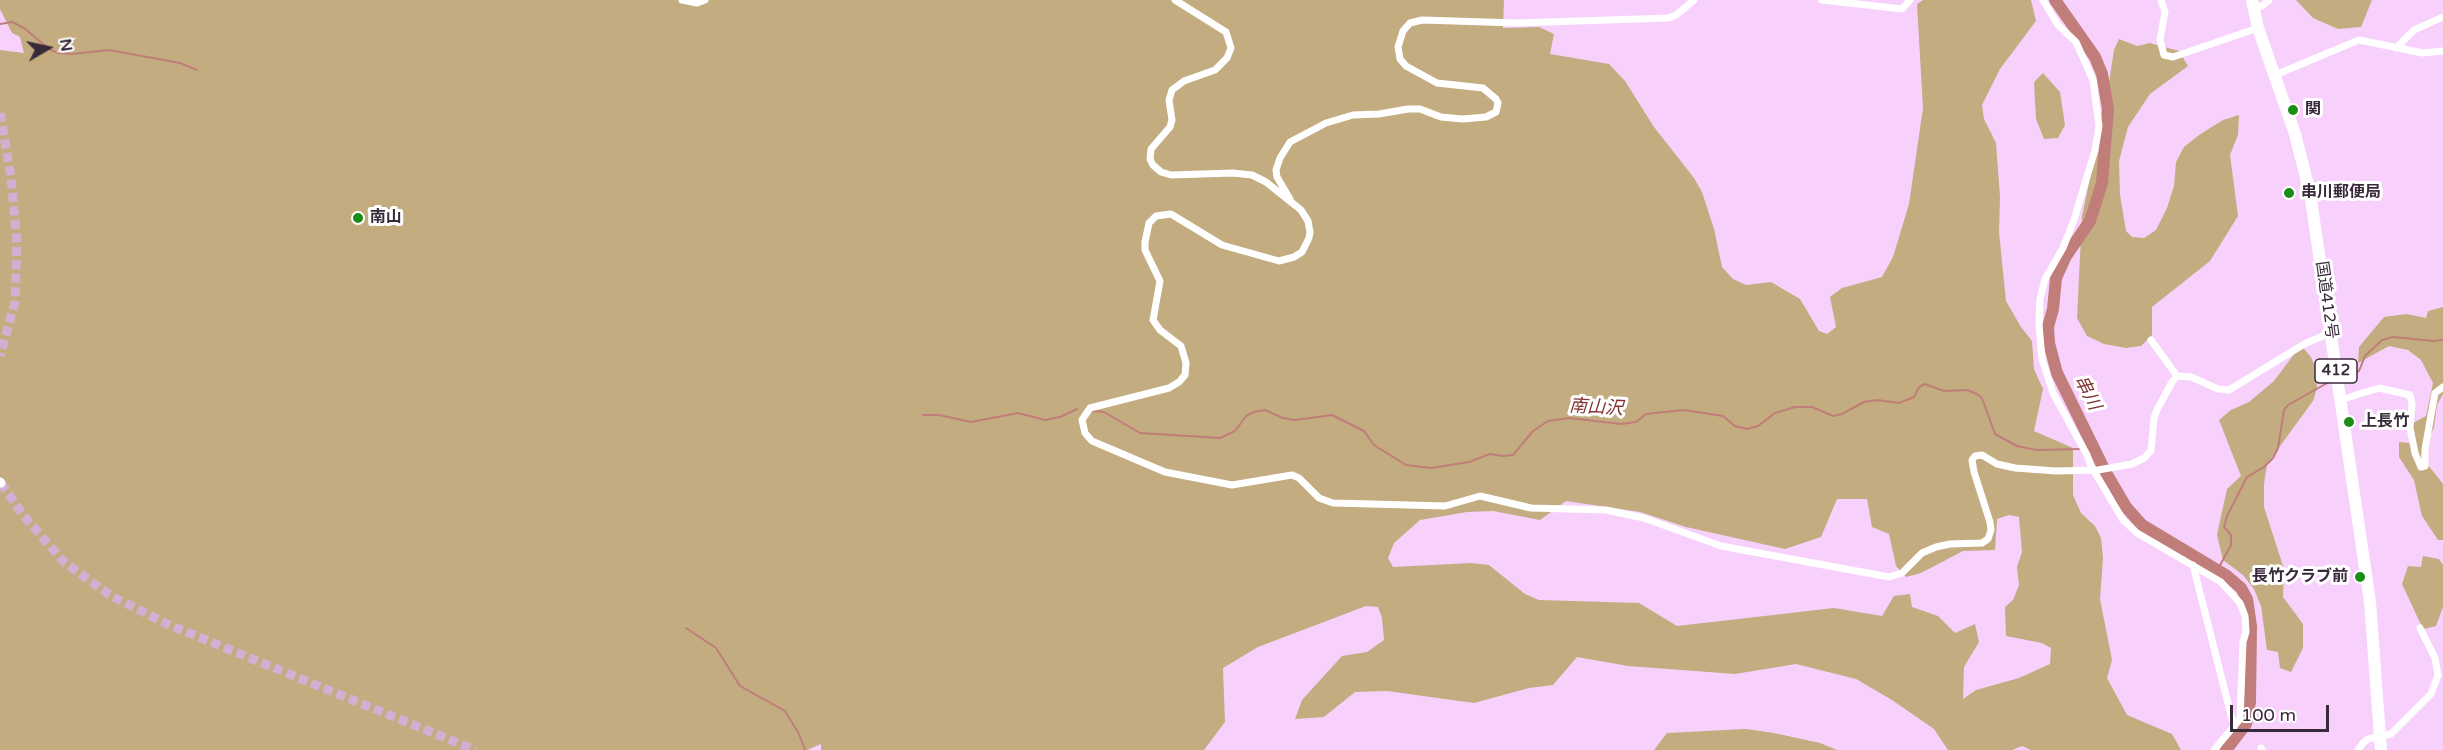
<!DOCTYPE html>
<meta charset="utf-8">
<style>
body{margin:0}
#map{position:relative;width:2443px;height:750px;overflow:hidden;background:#f7d1fb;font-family:"Varela Round",sans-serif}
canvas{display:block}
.north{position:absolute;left:18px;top:18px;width:60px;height:60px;-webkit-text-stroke:4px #fff;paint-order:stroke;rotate:81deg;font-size:16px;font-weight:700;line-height:24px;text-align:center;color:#382a3a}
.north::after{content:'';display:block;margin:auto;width:21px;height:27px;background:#382a3a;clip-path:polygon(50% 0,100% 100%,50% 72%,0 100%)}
.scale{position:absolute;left:2230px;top:705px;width:99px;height:27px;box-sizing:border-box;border:3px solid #382a3a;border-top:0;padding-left:8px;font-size:18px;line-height:21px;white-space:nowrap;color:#382a3a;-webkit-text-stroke:4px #fff;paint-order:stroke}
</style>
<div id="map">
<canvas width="2443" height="750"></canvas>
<div class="north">N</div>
<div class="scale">100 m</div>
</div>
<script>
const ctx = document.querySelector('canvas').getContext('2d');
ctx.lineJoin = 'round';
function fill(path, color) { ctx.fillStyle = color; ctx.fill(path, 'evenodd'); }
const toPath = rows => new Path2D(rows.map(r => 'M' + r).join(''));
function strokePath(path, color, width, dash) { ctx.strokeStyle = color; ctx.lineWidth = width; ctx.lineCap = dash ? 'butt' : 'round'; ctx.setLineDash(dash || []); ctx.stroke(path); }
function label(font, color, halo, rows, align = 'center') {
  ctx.font = font + ' "Varela Round","Noto Sans JP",sans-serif'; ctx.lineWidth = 6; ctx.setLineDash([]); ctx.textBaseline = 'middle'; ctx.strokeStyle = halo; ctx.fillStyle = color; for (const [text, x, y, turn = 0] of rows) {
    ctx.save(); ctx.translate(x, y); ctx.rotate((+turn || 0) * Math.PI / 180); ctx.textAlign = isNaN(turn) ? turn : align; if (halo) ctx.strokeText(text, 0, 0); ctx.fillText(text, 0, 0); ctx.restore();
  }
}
fill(toPath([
 [0,0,1504,0,1503,28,1539,27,1554,34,1550,54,1609,64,1625,81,1654,127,1694,178,1702,192,1714,229,1722,267,1733,279,1746,285,1771,282,1800,299,1819,331,1827,334,1836,327,1830,297,1842,288,1882,277,1893,257,1909,204,1923,108,1917,4,1923,0,2031,0,2036,21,2000,69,1982,105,1984,119,1996,143,2000,197,1999,232,2006,301,2021,327,2032,341,2034,369,2043,389,2034,431,2073,448,2073,495,2081,513,2095,526,2101,538,2103,558,2100,599,2112,660,2107,678,2127,715,2172,734,2181,750,2031,750,2022,746,2012,750,1948,750,1934,729,1892,700,1856,679,1796,664,1735,674,1628,666,1577,657,1553,685,1529,688,1474,703,1387,691,1355,692,1324,717,1295,719,1302,700,1342,656,1367,652,1384,640,1382,618,1378,607,1366,606,1258,647,1223,668,1225,722,1204,750,821,750,821,744,807,750,0,750,0,50,24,53,20,37,12,33,0,9],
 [1837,499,1867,499,1872,527,1889,534,1896,566,1906,577,1921,573,1963,551,1995,550,1997,519,2009,515,2019,517,2022,552,2017,567,2019,585,2013,600,2005,607,2006,636,2042,643,2051,648,2050,664,2019,678,1976,690,1963,699,1964,667,1979,642,1975,624,1955,633,1938,616,1912,607,1910,594,1894,596,1882,616,1834,608,1677,626,1639,603,1539,600,1525,594,1489,565,1471,563,1393,567,1388,558,1394,543,1420,520,1467,512,1493,511,1540,520,1566,501,1640,512,1686,527,1785,549,1821,537],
 [2296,0,2372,0,2361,27,2338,29,2313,18],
 [2119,39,2137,46,2150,43,2179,51,2188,66,2150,94,2128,127,2119,161,2120,195,2126,231,2132,237,2144,238,2156,230,2167,208,2174,186,2176,162,2184,147,2199,135,2223,120,2239,115,2238,135,2230,155,2238,216,2210,261,2152,307,2152,335,2141,346,2126,348,2104,344,2087,336,2077,318,2082,216,2106,102,2114,50],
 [2043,73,2060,92,2065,125,2058,138,2044,139,2036,119,2034,82],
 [2443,307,2443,394,2437,405,2434,427,2421,456,2443,484,2443,540,2438,540,2422,516,2414,480,2399,457,2399,442,2409,443,2413,423,2426,416,2433,383,2421,360,2408,350,2389,346,2358,363,2359,347,2384,317,2406,314,2426,318,2428,311],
 [2301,345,2311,357,2316,369,2317,388,2313,401,2267,464,2264,484,2264,507,2284,569,2283,597,2303,624,2303,648,2291,672,2280,668,2278,652,2267,650,2261,606,2254,589,2243,575,2223,560,2217,535,2223,507,2227,489,2241,476,2219,420,2231,410,2249,402,2274,381],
 [2423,556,2439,559,2443,565,2443,607,2436,626,2423,629,2402,584,2408,566,2421,567],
 [1746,729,1774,733,1820,743,1837,750,1654,750,1667,733]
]), '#c3ac80');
strokePath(toPath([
 [0,24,12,22,24,28,49,49,58,53,72,54,109,50,180,63,197,70],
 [2346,375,2359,371,2365,356,2382,340,2393,337,2433,341,2443,340],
 [1092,411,1104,412,1140,433,1220,438,1235,431,1246,416,1254,412,1265,410,1283,418,1295,420,1332,415,1364,431,1374,445,1406,465,1431,468,1469,462,1490,454,1503,456,1513,455,1533,431,1548,421,1569,418,1621,424,1636,422,1646,414,1684,410,1723,416,1735,426,1747,429,1758,426,1775,413,1795,407,1812,407,1833,416,1842,414,1864,402,1877,400,1899,403,1914,397,1919,387,1925,384,1944,391,1967,390,1977,394,1982,398,1995,434,2017,446,2036,450,2081,449],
 [923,415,939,415,971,422,1018,413,1045,420,1060,417,1077,409],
 [2087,448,2094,448],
 [2218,569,2231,545,2231,535,2224,527,2227,516,2247,477,2264,467,2273,458,2278,448,2284,410,2288,405,2329,382],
 [686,628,716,648,740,686,785,711,799,734,805,750]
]), '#c07d79', 2);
strokePath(toPath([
 [2055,0,2095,57,2102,74,2108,109,2102,183,2090,221,2066,256,2056,278,2053,309,2048,327,2049,343,2057,373,2105,471,2126,507,2142,525,2227,576,2241,588,2247,599,2251,626,2250,702,2246,724,2226,750]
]), '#c07d79', 12);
strokePath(toPath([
 [0,113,11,177,17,243,15,302,0,356],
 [1,483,23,515,64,562,111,596,167,624,475,750]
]), '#d1b0d4', 9, [9, 4.5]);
strokePath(toPath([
 [682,0,697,3,705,0],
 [1175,0,1226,32,1231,48,1227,58,1215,70,1184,81,1172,90,1169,100,1172,120,1170,127,1151,149,1150,159,1153,165,1161,172,1171,175,1233,173,1252,175,1266,182,1301,210,1308,221,1310,232,1309,238,1302,252,1294,257,1279,261,1222,245,1171,214,1156,216,1149,223,1145,242,1145,250,1160,281,1153,320,1160,330,1181,346,1186,363,1185,375,1179,382,1169,388,1090,408,1082,420,1085,433,1092,441,1165,472,1232,485,1292,475,1299,478,1319,498,1333,503,1445,506,1480,496,1531,508,1606,510,1644,518,1721,546,1889,577,1902,573,1922,553,1936,547,1950,544,1982,543,1988,539,1991,530,1990,522,1974,472,1972,460,1975,456,1982,455,1997,464,2015,468,2056,471,2098,470,2132,464,2144,458,2151,451,2154,418,2157,410,2172,382,2177,376,2191,377,2218,389,2229,390,2306,343,2330,333],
 [1822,0,1902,9,1910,0],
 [2043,0,2058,25,2076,42,2093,80,2099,126,2095,150,2074,220,2063,248,2045,279,2040,299,2039,324,2042,359,2053,393,2087,455,2091,466,2123,520,2137,533,2221,582,2240,603,2245,616,2246,632,2243,642,2240,719,2214,750],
 [2161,0,2165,12,2160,40,2164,55,2173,57,2258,28],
 [2253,7,2262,6,2269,0],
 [2396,48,2414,30,2443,17],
 [2275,75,2359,40,2423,53,2443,51],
 [1290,199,1277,177,1276,170,1280,158,1290,142,1326,123,1353,115,1379,114,1408,109,1420,109,1441,117,1463,119,1486,117,1496,112,1498,103,1496,99,1483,88,1437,83,1406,66,1400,59,1398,47,1403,31,1410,23,1422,20,1517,23,1669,18,1676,15,1694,0],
 [2151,340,2177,376],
 [2340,400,2379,388,2410,395,2412,404,2410,428,2415,453,2421,467,2425,466],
 [2425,466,2425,449,2435,393,2443,387],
 [2193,565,2234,727],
 [2261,748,2262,750],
 [2358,750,2363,743,2368,739,2391,734,2431,694,2438,675,2435,658,2420,628]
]), '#fff', 7);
strokePath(toPath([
 [0,482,1,483]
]), '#fff', 9);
strokePath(toPath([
 [2252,0,2258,28,2295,134,2310,193,2370,602,2381,750]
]), '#fff', 12);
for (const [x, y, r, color] of [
 [2293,110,6,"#1a8e16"],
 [2289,193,6,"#1a8e16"],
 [358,218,6,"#1a8e16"],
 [2349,422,6,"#1a8e16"],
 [2360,577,6,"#1a8e16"]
]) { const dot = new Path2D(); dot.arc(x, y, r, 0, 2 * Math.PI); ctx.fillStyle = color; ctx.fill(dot); strokePath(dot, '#fff', 2); }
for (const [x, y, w] of [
 [2336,371,42]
]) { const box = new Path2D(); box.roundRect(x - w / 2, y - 12, w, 24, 4.5); ctx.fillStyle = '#fff'; ctx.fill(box); strokePath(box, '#382a3a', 1.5); }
label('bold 15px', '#382a3a', null, [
 ["412",2336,371]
]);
label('bold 16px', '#382a3a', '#fff', [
 ["関",2305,110],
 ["串川郵便局",2301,193],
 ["南山",370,218],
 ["上長竹",2361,422],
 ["長竹クラブ前",2348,577,"right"]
], 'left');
label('16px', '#382a3a', '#fff', [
 ["国道412号",2326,300,82]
]);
label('italic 18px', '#853233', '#fff', [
 ["串川",2087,393,63],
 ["南山沢",1596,408,3]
]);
</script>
